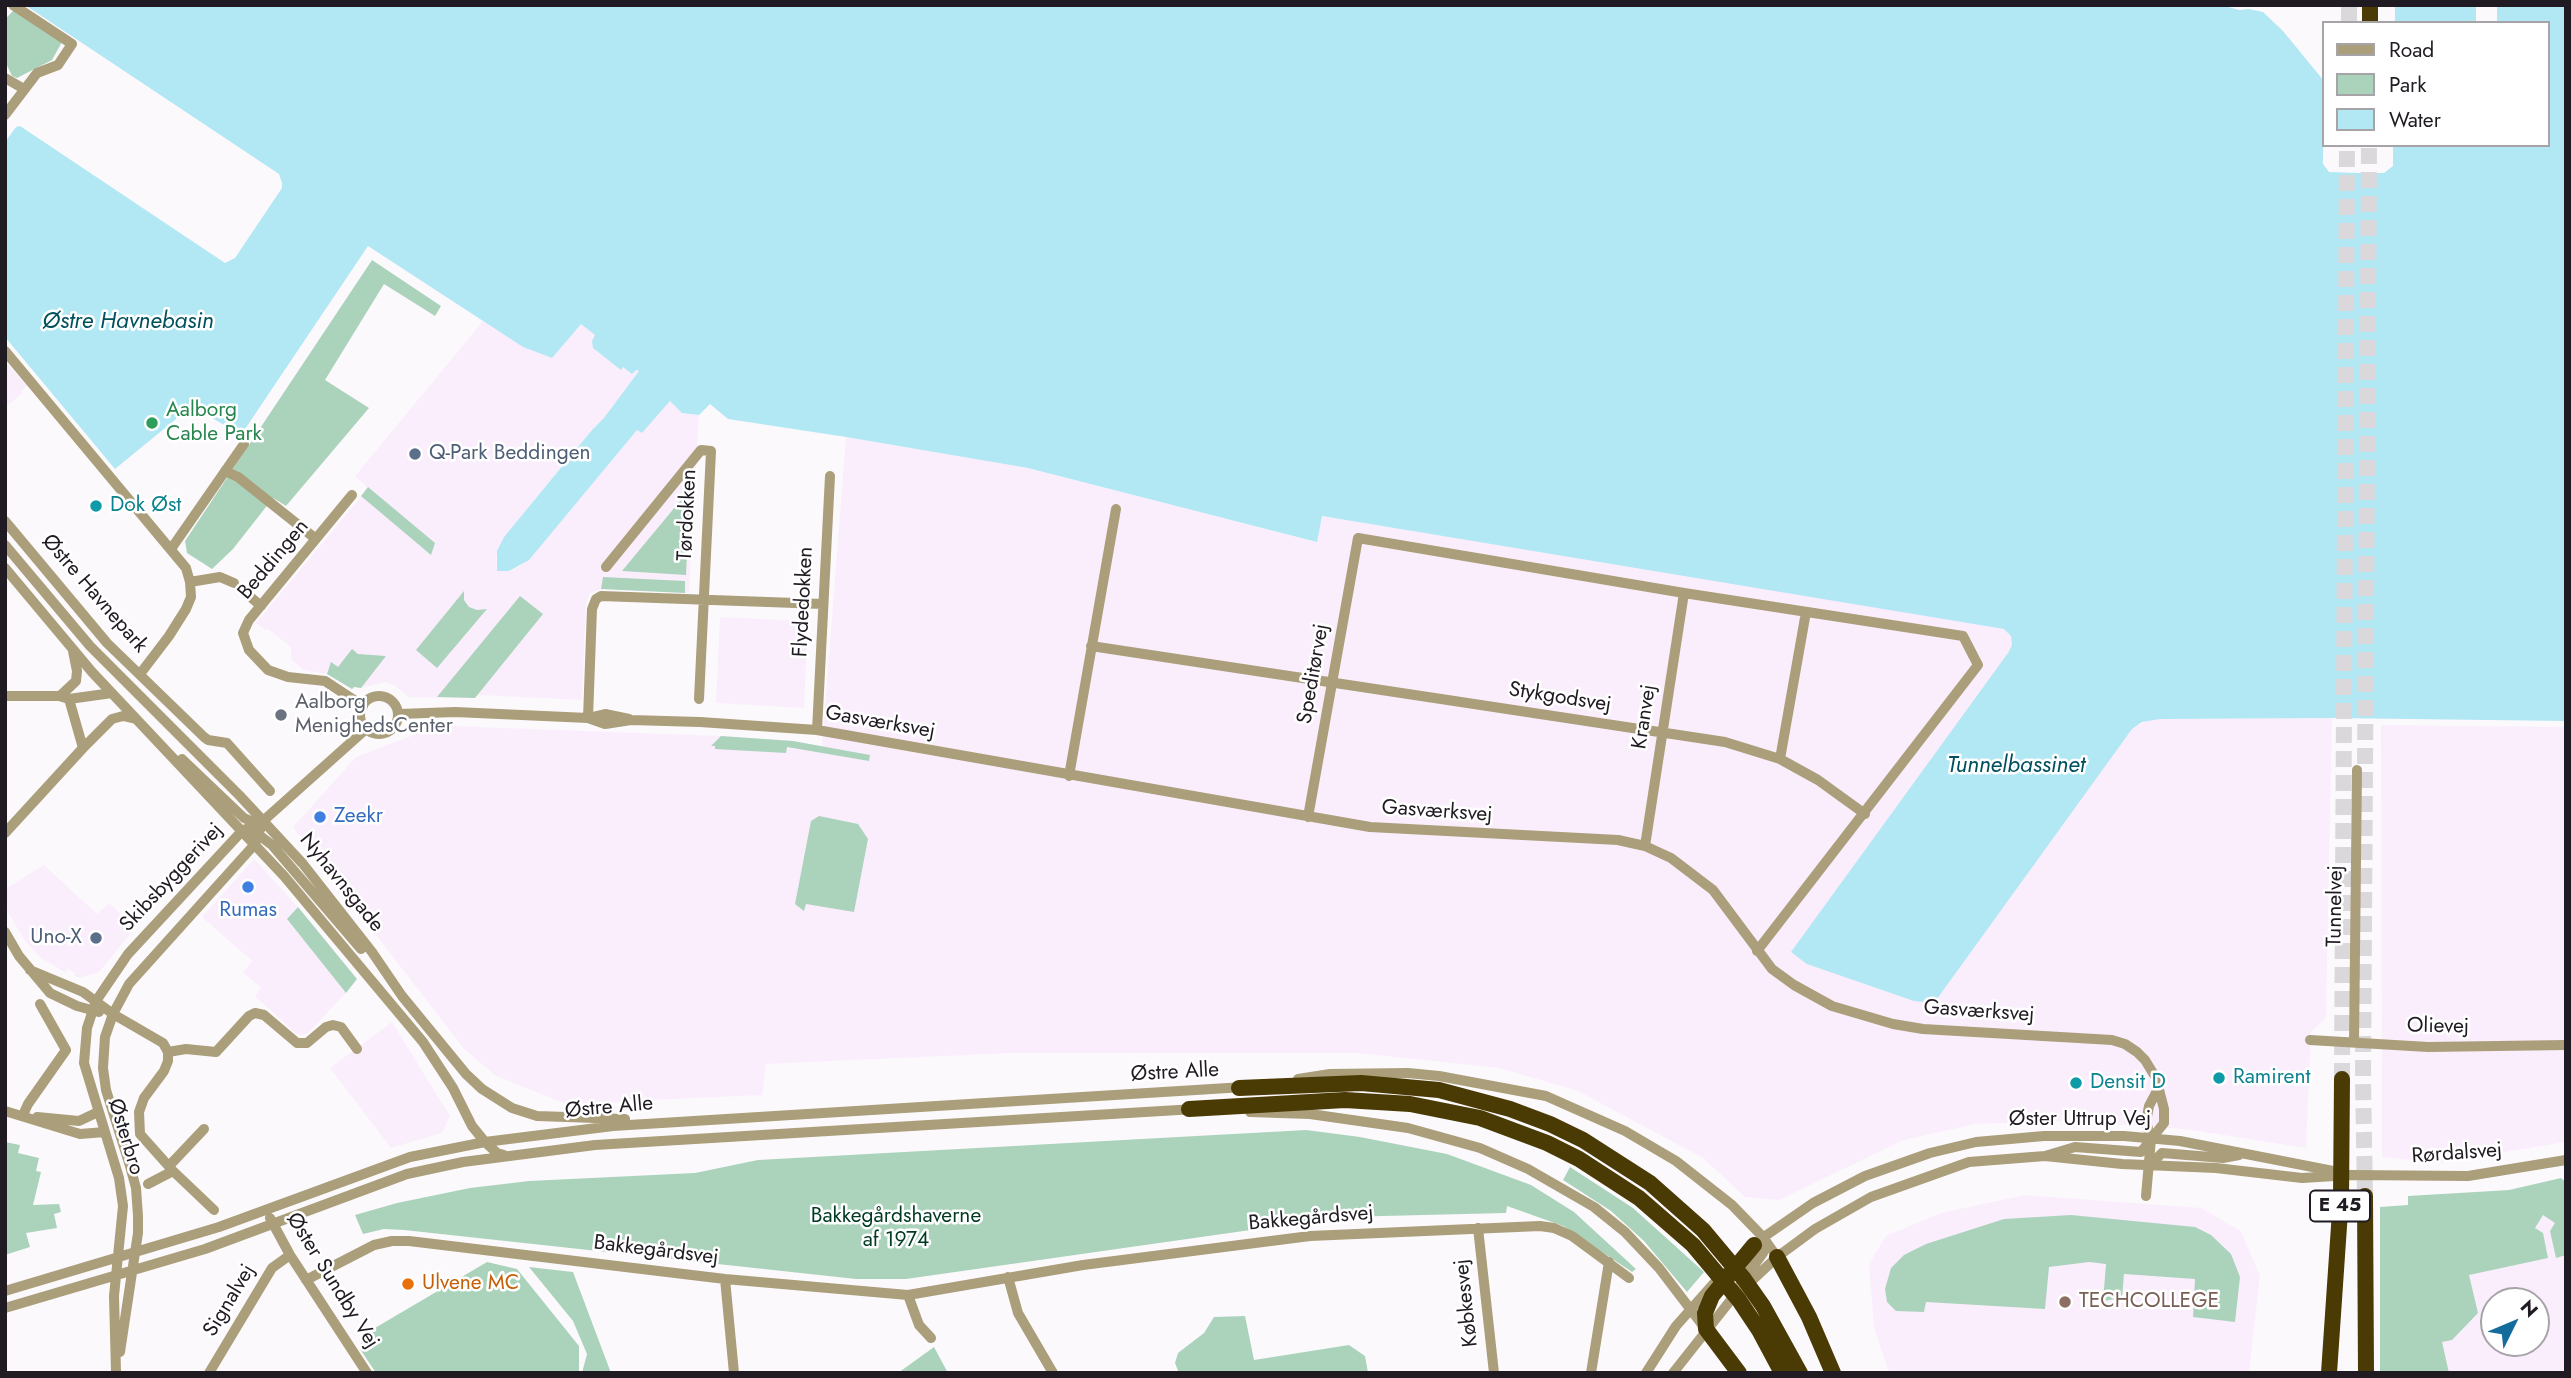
<!DOCTYPE html>
<meta charset="utf-8">
<style>
body{margin:0}
#map{position:relative;width:2571px;height:1378px;overflow:hidden;background:#fcf9fd;font-family:Jost,sans-serif}
canvas{display:block}
.frame{position:absolute;inset:0;border:7px solid #201b22;pointer-events:none}
.legend{position:absolute;left:2322px;top:21px;width:228px;height:126px;box-sizing:border-box;background:#fff;border:2px solid #a6a4a7;margin:0;padding:9px 12px;list-style:none;font-size:21px;color:#201b22}
.legend li{display:flex;align-items:center;gap:14px;height:35px}
.legend b{width:35px;border:2px solid #a6a4a7}
.north{position:absolute;left:2480px;top:1287px;width:70px;height:70px;box-sizing:border-box;background:#fff;border:2px solid #a6a4a7;border-radius:50%;rotate:47deg;font-size:19px;font-weight:700;line-height:28px;text-align:center;color:#201b22}
.north::after{content:'';display:block;margin:auto;width:24px;height:32px;background:#146c9c;clip-path:polygon(50% 0,100% 100%,50% 72%,0 100%)}
</style>
<div id="map">
<canvas width="2571" height="1378"></canvas>
<div class="frame"></div>
<ul class="legend">
<li><b style="height:9px;background:#ab9e7a"></b>Road</li>
<li><b style="height:19px;background:#abd3bc"></b>Park</li>
<li><b style="height:19px;background:#b2e7f4"></b>Water</li>
</ul>
<div class="north">N</div>
</div>
<script>
const ctx = document.querySelector('canvas').getContext('2d');
ctx.lineJoin = 'round';
function fill(path, color) { ctx.fillStyle = color; ctx.fill(path, 'evenodd'); }
const toPath = rows => new Path2D(rows.map(r => 'M' + r).join(''));
function strokePath(path, color, width, dash) { ctx.strokeStyle = color; ctx.lineWidth = width; ctx.lineCap = dash ? 'butt' : 'round'; ctx.setLineDash(dash || []); ctx.stroke(path); }
function label(font, color, halo, rows, align = 'center') {
  ctx.font = font + ' Jost,sans-serif'; ctx.lineWidth = 5; ctx.setLineDash([]); ctx.textBaseline = 'middle'; ctx.strokeStyle = halo; ctx.fillStyle = color; for (const [text, x, y, turn = 0] of rows) {
    ctx.save(); ctx.translate(x, y); ctx.rotate((+turn || 0) * Math.PI / 180); ctx.textAlign = isNaN(turn) ? turn : align; if (halo) ctx.strokeText(text, 0, 0); ctx.fillText(text, 0, 0); ctx.restore();
  }
}
fill(toPath([
 [483,321,523,347,581,323,595,335,621,370,623,367,639,371,605,418,592,430,504,537,496,558,497,571,509,571,520,566,528,559,637,430,642,433,670,401,682,413,699,415,689,593,601,589,590,593,586,604,582,700,477,695,475,698,408,697,395,686,385,682,361,688,354,687,352,689,327,674,304,670,291,659,291,647,268,629,266,631,256,623,368,488,355,476],
 [5,361,27,386,21,391,22,393,5,408],
 [846,437,1028,468,1316,542,1322,516,1997,626,2005,629,2011,636,2012,645,2008,653,2132,729,2150,719,2332,718,2326,1018,2311,1032,2306,1148,2185,1129,2064,1121,1975,1124,1904,1140,1779,1200,1745,1197,1703,1158,1578,1091,1499,1068,1357,1053,1012,1053,766,1064,762,1095,566,1104,496,1076,464,1049,293,827,356,757,419,733,451,726,721,736,793,741,822,746],
 [720,617,808,621,804,708,716,703],
 [2381,725,2566,727,2566,1142,2439,1163,2382,1157],
 [254,859,298,907,287,919,346,993,308,1033,302,1035,295,1033,255,996,261,988,243,972,252,961,202,917],
 [44,865,97,914,109,903,135,928,99,972,80,978,74,976,75,973,68,969,66,973,41,958,25,941,5,907,5,889],
 [392,1022,450,1116,442,1133,391,1148,330,1068],
 [2025,1195,2201,1208,2241,1231,2260,1276,2249,1373,1889,1373,1874,1328,1869,1264,1886,1236,1941,1213],
 [2410,1204,2566,1211,2566,1373,2413,1373],
 [2494,1301,2536,1301,2536,1343,2494,1343]
]), '#faeefd');
fill(toPath([
 [14,10,62,42,52,60,17,78,12,76,5,61,5,19],
 [372,260,441,306,435,316,384,284,325,380,369,408,286,506,273,498,233,549,212,569,187,553,185,541],
 [368,487,435,543,431,555,361,496],
 [690,489,686,575,622,571],
 [603,577,685,581,685,593,601,589],
 [464,591,464,600,469,607,477,610,487,609,437,668,416,650],
 [520,596,543,614,475,698,437,697],
 [352,649,358,654,386,656,361,688,354,687,352,689,327,674,331,662,338,667],
 [721,736,793,741,870,755,869,761,787,747,786,753,715,749,715,746,711,746],
 [819,816,858,824,868,839,854,912,806,904,804,911,795,904,811,821],
 [298,907,357,979,346,993,287,919],
 [1306,1130,1360,1137,1447,1154,1531,1185,1574,1212,1636,1269,1632,1272,1563,1226,1507,1206,1506,1213,1342,1217,906,1279,856,1279,404,1230,384,1229,363,1234,355,1215,397,1203,470,1188,529,1181,695,1173,758,1160],
 [5,1142,20,1145,18,1153,39,1158,36,1171,41,1172,33,1205,59,1204,61,1212,54,1214,57,1228,26,1233,30,1247,5,1255],
 [1570,1167,1633,1208,1704,1272,1687,1292,1644,1241,1611,1211,1563,1180],
 [2561,1178,2566,1182,2566,1255,2556,1258,2550,1231,2555,1223,2543,1215,2535,1228,2543,1233,2548,1258,2469,1275,2478,1313,2452,1340,2442,1342,2449,1373,2380,1373,2380,1207,2408,1205,2408,1196,2509,1190],
 [2071,1215,2195,1227,2211,1235,2231,1254,2240,1277,2235,1322,2193,1317,2195,1279,2124,1274,2122,1298,2103,1301,2106,1264,2089,1262,2049,1267,2045,1309,1926,1302,1924,1312,1896,1311,1887,1302,1885,1289,1891,1268,1904,1255,1926,1244,2004,1219],
 [487,1262,517,1269,579,1346,579,1373,376,1373,360,1349,363,1335],
 [529,1267,573,1272,611,1373,582,1373,587,1354,573,1321],
 [1245,1316,1254,1360,1349,1345,1365,1356,1368,1373,1179,1373,1175,1363,1178,1353,1204,1333,1214,1317],
 [934,1347,948,1373,898,1373]
]), '#abd3bc');
fill(toPath([
 [25,5,2221,5,2239,10,2249,9,2263,12,2283,31,2324,81,2323,164,2329,172,2359,173,2384,173,2393,166,2393,145,2548,145,2548,23,2497,23,2497,5,2566,5,2566,721,2332,718,2160,719,2142,722,2132,729,1934,1003,1914,1001,1807,964,1791,952,2008,653,2012,645,2011,636,2004,629,1322,516,1317,542,1028,468,846,437,728,419,710,404,699,415,682,413,670,401,642,433,637,430,529,560,509,571,497,571,497,551,504,537,592,430,604,418,639,371,636,370,632,374,623,367,621,370,593,348,592,341,595,335,581,324,552,358,523,347,368,246,241,435,192,406,115,469,5,337,5,142,16,127,20,126,225,263,235,258,282,188,282,183,279,174],
 [2395,5,2476,5,2476,23,2395,23]
]), '#b2e7f4');
strokePath(toPath([
 [2349,23,2349,5],
 [2342,1079,2347,145],
 [2365,1196,2363,1079,2369,145]
]), '#dbd8dc', 16, [16, 8]);
strokePath(toPath([
 [5,78,24,89],
 [5,115,37,73,58,65,72,44,13,5],
 [5,351,186,568,190,582,191,597,186,609,169,636,140,674],
 [225,471,238,477,316,539],
 [352,495,249,620,243,633,249,650,268,670,288,677,325,681,363,706],
 [5,521,107,643,204,737,208,740,227,743,270,791],
 [5,545,90,646,240,796,303,864,372,952,402,996,466,1074,482,1089,512,1108,537,1116,625,1119],
 [171,549,244,444],
 [606,567,701,450,711,451,699,699],
 [5,568,92,672,284,876,423,1042,453,1088,472,1126,485,1142,497,1153,504,1155],
 [190,582,220,577,234,583],
 [247,594,261,606],
 [1091,646,1725,742,1780,759,1818,780,1865,814],
 '360 715a19 19 0 1 1 38 0a19 19 0 1 1-38 0Z',
 [5,696,59,696,69,699,112,693],
 [60,696,76,681,77,671,73,651],
 [399,714,455,712,588,718,605,714,629,719],
 [588,718,605,724,631,720,700,722,817,730,1370,827,1618,840,1645,846,1671,858,1713,890,1772,969,1794,985,1832,1006,1893,1024,1923,1029,2112,1040,2125,1044,2137,1052,2145,1060,2156,1078,2164,1109,2164,1123,2141,1152,2075,1147,2045,1156],
 [588,718,592,609,596,599,601,596,823,604],
 [817,730,830,476],
 [83,748,112,719,123,716,136,719],
 [182,759,244,818,251,821,261,821],
 [1780,759,1806,612],
 [1069,776,1116,509],
 [1308,817,1358,538,1684,593,1963,636,1978,665,1757,951],
 [255,832,272,845,361,949],
 [5,833,83,748,69,699],
 [1645,846,1684,593],
 [5,932,19,956,50,993,77,1006,99,1012],
 [30,970,83,992,113,1014,163,1043,168,1052,168,1061,164,1071,144,1098,139,1112,140,1134,173,1171,214,1210],
 [2310,1040,2428,1047,2566,1045],
 [2354,1042,2357,770],
 [168,1052,186,1049,216,1052,249,1016,255,1013,264,1015,297,1043,307,1043,326,1027,333,1025,341,1027,357,1049],
 [1298,1079,1330,1074,1408,1073,1439,1076,1546,1096,1625,1131,1676,1161,1732,1205,1763,1237,1777,1257],
 [5,1111,80,1134,105,1132],
 [1250,1112,1310,1114,1408,1128,1480,1148,1528,1169,1594,1207,1625,1232,1659,1268,1704,1327],
 [23,1115,28,1104,66,1050,40,1004],
 [37,1117,79,1121,98,1112],
 [2150,1165,2162,1153,2223,1158,2239,1155],
 [169,1166,204,1129],
 [148,1184,173,1171],
 [2146,1196,2151,1139,2146,1122,2149,1106,2159,1087],
 [270,1218,290,1255,367,1373],
 [1478,1228,1494,1373],
 [1758,1241,1813,1203,1865,1176,1930,1153,1976,1142,2044,1136,2124,1136,2180,1141,2338,1172],
 [1008,1277,1018,1313,1053,1373],
 [725,1279,734,1373],
 [306,1280,374,1245,392,1241,409,1241,725,1279,908,1295,1083,1265,1310,1236,1540,1226,1554,1228,1572,1236,1629,1278],
 [1741,1283,1763,1253,1763,1240],
 [5,1291,219,1227,410,1157,485,1142,613,1126,1244,1087],
 [908,1295,919,1325,931,1338],
 [5,1308,205,1249,407,1174,463,1162,595,1145,1195,1109],
 [120,1352,138,1233,138,1216,136,1188,130,1166,106,1090,103,1068,105,1037,113,1014,129,984,255,844,263,821],
 [116,1372,114,1296,123,1206,119,1178,84,1063,87,1028,96,1001,128,954,242,831,263,821,366,729],
 [209,1373,272,1268,290,1255],
 [1591,1373,1609,1262],
 [1646,1373,1676,1326,1723,1273],
 [1673,1373,1730,1301,1777,1257,1815,1229,1871,1197,1969,1162,2045,1156,2122,1164,2216,1168,2302,1178,2351,1175,2468,1176,2566,1160]
]), '#ab9e7a', 10);
strokePath(toPath([
 [2370,23,2370,5],
 [1239,1088,1361,1083,1439,1090,1510,1109,1550,1124,1583,1140,1650,1183,1703,1230,1744,1279,1763,1306,1800,1373],
 [1189,1109,1345,1100,1410,1104,1480,1118,1547,1143,1579,1159,1639,1198,1693,1245,1739,1300,1759,1330,1782,1373],
 [2365,1196,2366,1373],
 [1777,1257,1809,1317,1833,1373],
 [1739,1373,1706,1329,1705,1313,1712,1296,1754,1245],
 [2329,1373,2341,1197,2342,1079]
]), '#4a3a04', 16);
for (const [x, y, r, color] of [
 [152,423,7,"#2e9e5b"],
 [415,454,7,"#5c6f8a"],
 [96,506,7,"#0f9aa8"],
 [281,715,7,"#6b7280"],
 [320,817,7,"#3f7fe0"],
 [248,887,7,"#3f7fe0"],
 [96,938,7,"#5c6f8a"],
 [2219,1078,7,"#0f9aa8"],
 [2076,1083,7,"#0f9aa8"],
 [408,1284,7,"#e8710a"],
 [2065,1302,7,"#8d6e63"]
]) { const dot = new Path2D(); dot.arc(x, y, r, 0, 2 * Math.PI); ctx.fillStyle = color; ctx.fill(dot); strokePath(dot, '#fff', 2.5); }
for (const [x, y, w] of [
 [2340,1206,60]
]) { const box = new Path2D(); box.roundRect(x - w / 2, y - 15.5, w, 31, 5); ctx.fillStyle = '#fff'; ctx.fill(box); strokePath(box, '#201b22', 2); }
label('bold 19px', '#201b22', null, [
 ["E 45",2340,1206]
]);
label('21px', '#27864d', '#fff', [
 ["Aalborg",166,411],
 ["Cable Park",166,435]
], 'left');
label('21px', '#4e5e75', '#fff', [
 ["Q-Park Beddingen",429,454],
 ["Uno-X",82,938,"right"]
], 'left');
label('21px', '#0d838f', '#fff', [
 ["Dok Øst",110,506],
 ["Ramirent",2233,1078],
 ["Densit D",2090,1083]
], 'left');
label('21px', '#201b22', '#fff', [
 ["Tørdokken",688,515,-87],
 ["Beddingen",274,560,-50],
 ["Østre Havnepark",94,594,49],
 ["Flydedokken",804,602,-87],
 ["Speditørvej",1314,674,-80],
 ["Stykgodsvej",1560,698,9],
 ["Kranvej",1645,717,-81],
 ["Gasværksvej",880,723,10],
 ["Gasværksvej",1437,812,4],
 ["Skibsbyggerivej",172,878,-47],
 ["Nyhavnsgade",341,883,51],
 ["Tunnelvej",2336,906,-89],
 ["Gasværksvej",1979,1012,4],
 ["Olievej",2438,1027,1],
 ["Østre Alle",1175,1073,-3],
 ["Østre Alle",609,1108,-5],
 ["Øster Uttrup Vej",2080,1120],
 ["Østerbro",125,1137,73],
 ["Rørdalsvej",2457,1154,-4],
 ["Bakkegårdsvej",1311,1219,-5],
 ["Bakkegårdsvej",656,1251,7],
 ["Øster Sundby Vej",332,1281,58],
 ["Signalvej",230,1301,-59],
 ["Købkesvej",1467,1303,-96]
]);
label('21px', '#5b616d', '#fff', [
 ["Aalborg",295,703],
 ["MenighedsCenter",295,727]
], 'left');
label('21px', '#366cbe', '#fff', [
 ["Zeekr",334,817],
 ["Rumas",248,911,"center"]
], 'left');
label('21px', '#013a23', '#fff', [
 ["Bakkegårdshaverne",896,1217],
 ["af 1974",896,1241]
]);
label('21px', '#c56008', '#fff', [
 ["Ulvene MC",422,1284]
], 'left');
label('21px', '#785e54', '#fff', [
 ["TECHCOLLEGE",2079,1302]
], 'left');
label('italic 23px', '#01505d', '#fff', [
 ["Østre Havnebasin",128,322],
 ["Tunnelbassinet",2016,766]
]);
</script>
